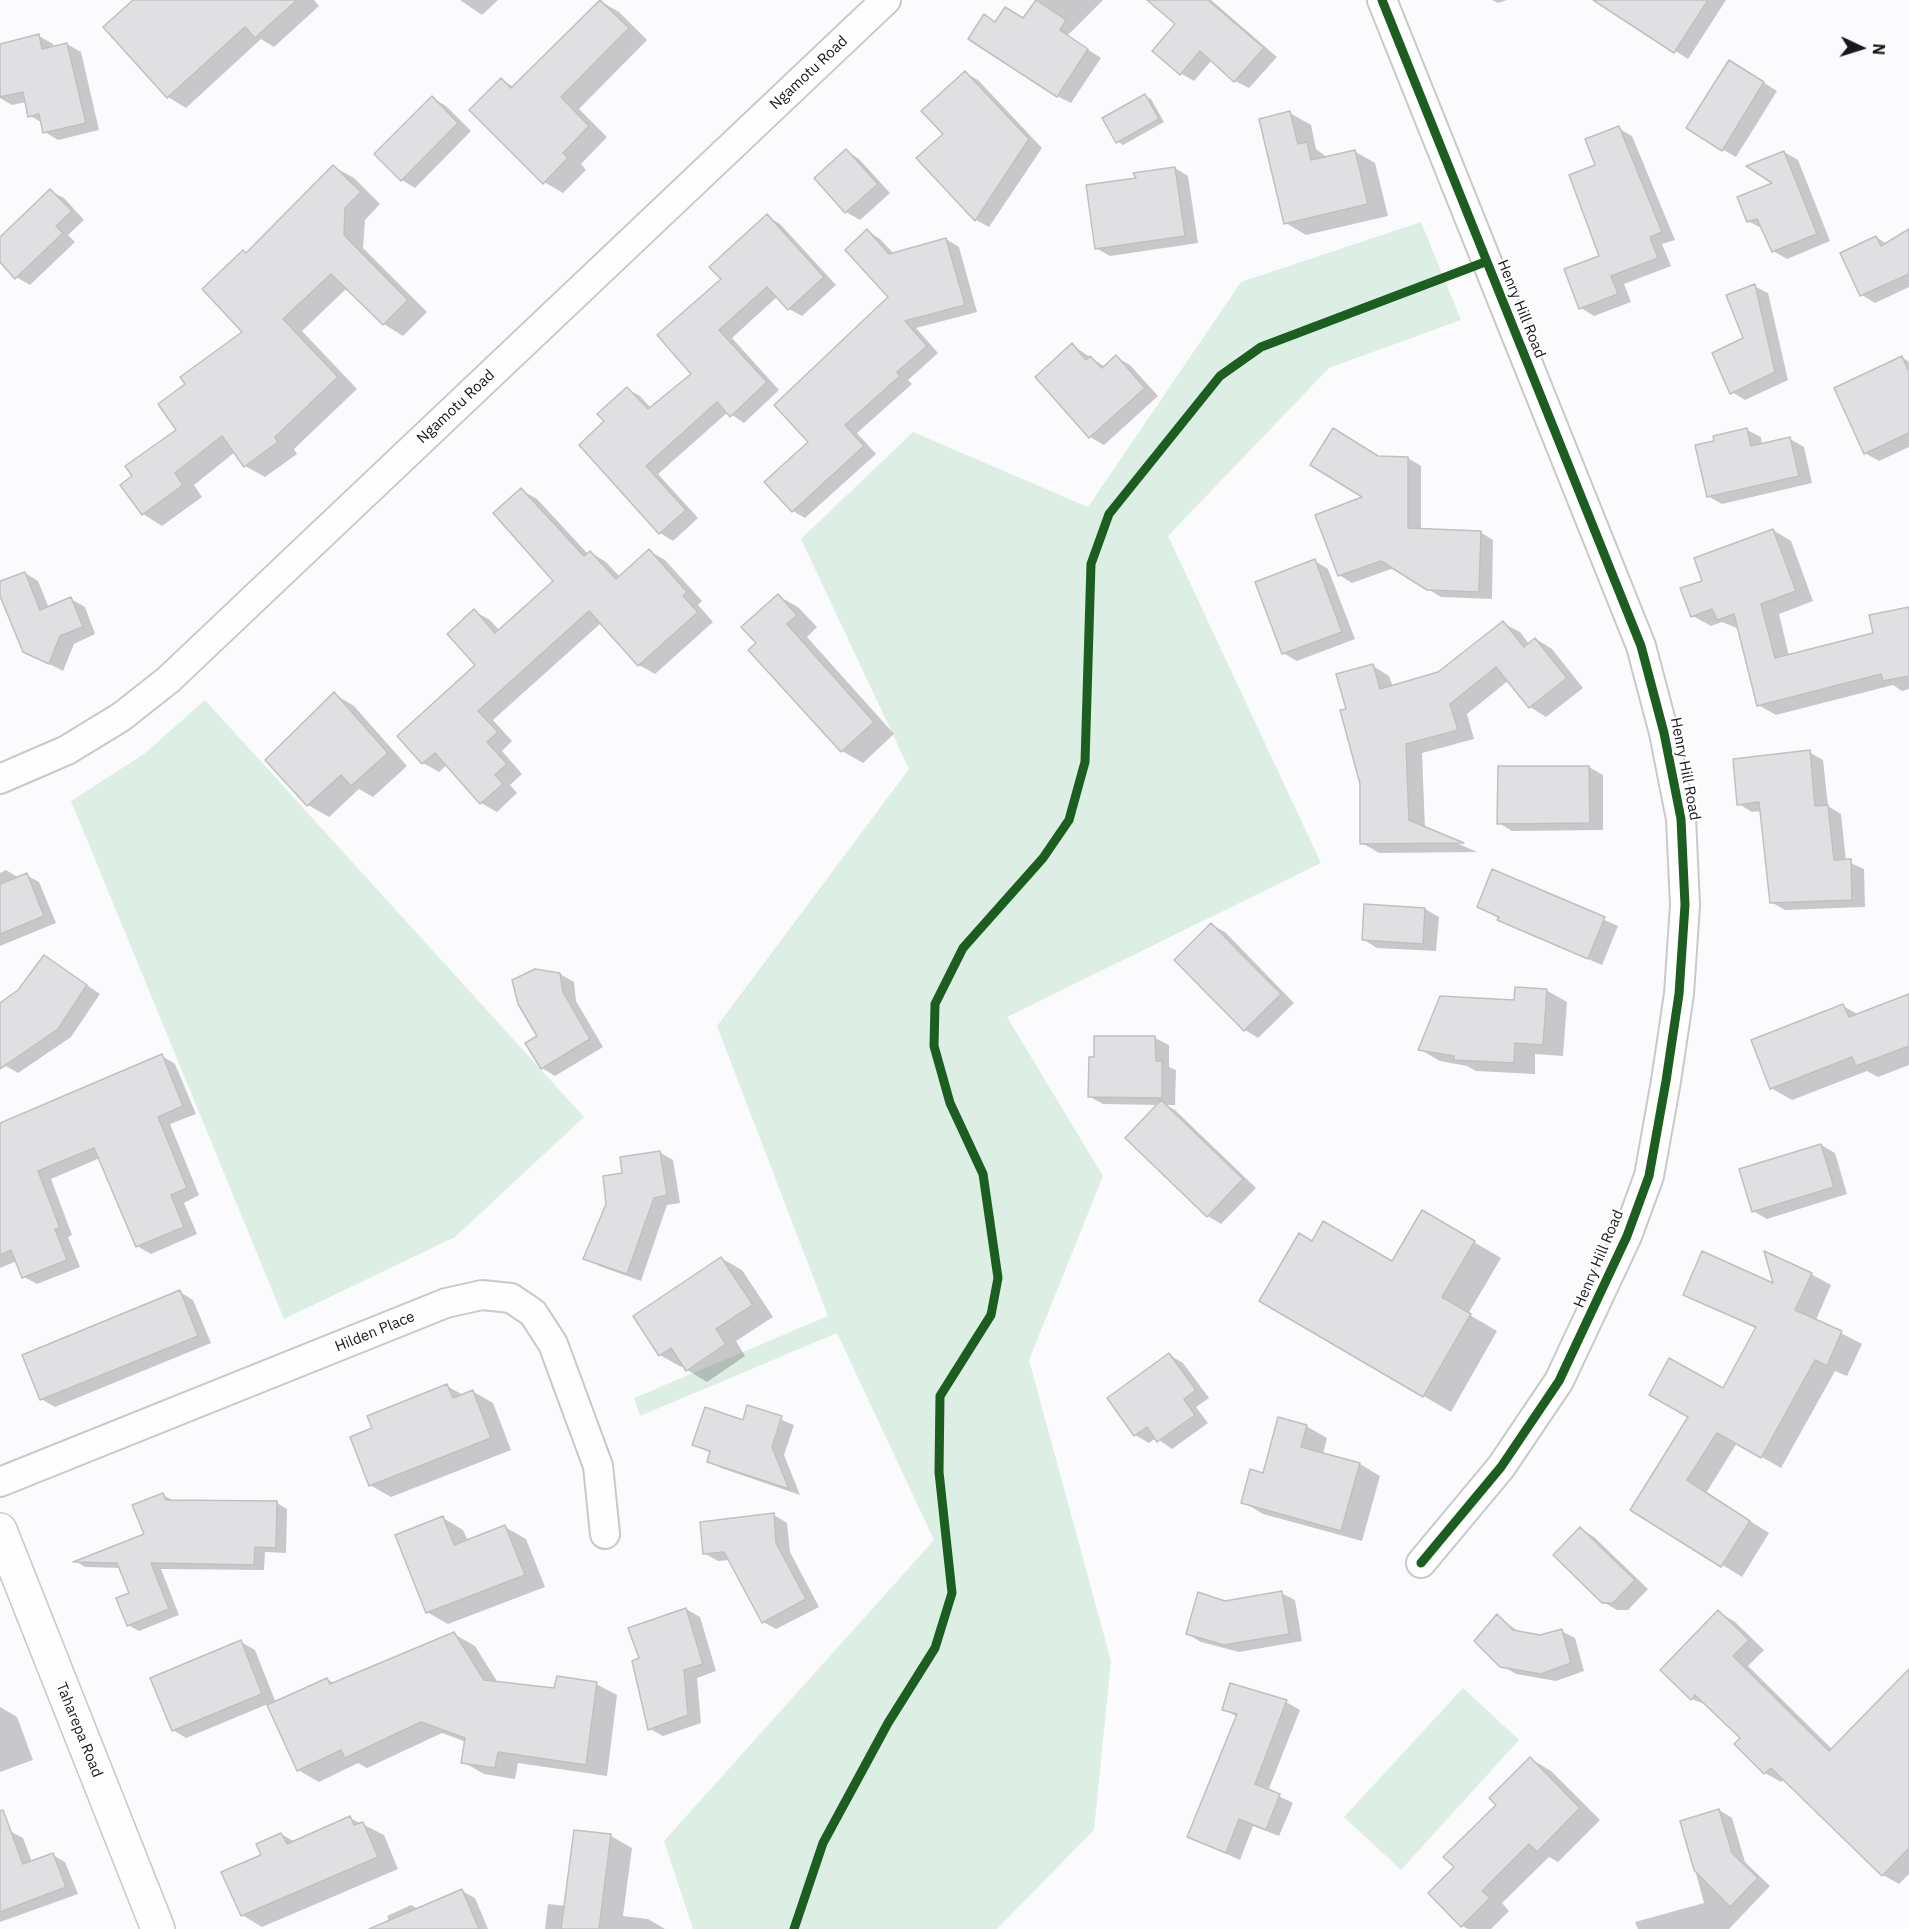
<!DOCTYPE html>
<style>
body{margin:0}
#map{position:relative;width:1909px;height:1929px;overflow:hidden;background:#fbfbfd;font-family:"IBM Plex Sans",sans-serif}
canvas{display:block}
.north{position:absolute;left:1831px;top:18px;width:60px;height:60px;-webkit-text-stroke:4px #fff;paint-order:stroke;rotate:94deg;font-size:16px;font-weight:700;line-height:24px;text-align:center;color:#19191d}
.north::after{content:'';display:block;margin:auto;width:21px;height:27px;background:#19191d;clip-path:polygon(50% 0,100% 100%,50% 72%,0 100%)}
</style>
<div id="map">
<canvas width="1909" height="1929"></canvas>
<div class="north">N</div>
</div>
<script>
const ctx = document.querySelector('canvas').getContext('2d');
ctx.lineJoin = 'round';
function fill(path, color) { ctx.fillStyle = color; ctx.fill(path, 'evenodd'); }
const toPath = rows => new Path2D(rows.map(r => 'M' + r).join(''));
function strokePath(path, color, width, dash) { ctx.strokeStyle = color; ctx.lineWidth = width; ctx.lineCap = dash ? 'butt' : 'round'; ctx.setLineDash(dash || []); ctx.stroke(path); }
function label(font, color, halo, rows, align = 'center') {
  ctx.font = font + ' "IBM Plex Sans",sans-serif'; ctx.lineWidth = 4.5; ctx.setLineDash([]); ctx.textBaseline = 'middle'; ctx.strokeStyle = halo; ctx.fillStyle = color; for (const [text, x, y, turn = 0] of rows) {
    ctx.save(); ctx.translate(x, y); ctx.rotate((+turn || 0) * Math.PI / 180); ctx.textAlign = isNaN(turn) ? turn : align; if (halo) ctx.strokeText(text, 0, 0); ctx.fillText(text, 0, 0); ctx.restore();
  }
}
fill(toPath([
 [1421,222,1461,320,1329,368,1168,536,1321,863,1007,1017,1103,1176,1029,1360,1111,1661,1094,1830,997,1929,693,1929,664,1841,934,1540,837,1333,640,1416,634,1398,828,1316,717,1026,909,769,801,539,913,432,1088,507,1241,282],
 [205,700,584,1117,455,1237,284,1319,71,801,144,754],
 [1463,1688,1519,1740,1401,1870,1344,1817]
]), '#ddeee5');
fill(toPath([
 [135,0,314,0,319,6,274,47,261,39,186,108,168,97,105,27],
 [460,0,498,0,482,15],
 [1038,0,1103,0,1067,36,1101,58,1071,103,1057,96,997,23,1024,20],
 [1175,0,1211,0,1277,57,1249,88,1235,81,1212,60,1194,81,1180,73],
 [1492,0,1507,0,1498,3],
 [1627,0,1726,0,1688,59,1618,15],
 [600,1,619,12,647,40,579,109,607,137,581,164,586,170,563,193,544,182,501,80,514,87],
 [39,36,53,44,53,48,67,44,81,52,99,130,58,140,45,132,43,123,30,116,26,102,12,105,0,98,0,45],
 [1743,69,1777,91,1736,157,1722,149],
 [965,73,978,80,1042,148,989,227,976,220,945,134],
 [1145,96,1151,99,1164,122,1123,145,1117,141],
 [432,98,446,106,471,131,415,188,402,180],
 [1290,113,1311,125,1316,149,1328,158,1354,151,1375,163,1388,216,1306,235,1286,223],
 [1618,128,1632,136,1675,240,1662,244,1671,266,1624,284,1631,302,1594,316,1581,308,1601,257,1597,165],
 [846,151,859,159,890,193,860,220,846,212,816,179],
 [1784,152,1798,160,1830,241,1787,259,1773,251,1763,229,1748,221,1775,183],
 [334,167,354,178,380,204,365,220,363,248,427,312,403,336,384,324,347,288,302,331,357,389,294,449,297,454,265,477,245,466,235,452,194,485,202,497,162,526,143,514,134,477,178,430,187,385,245,332,247,254],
 [1175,168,1188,176,1198,243,1110,256,1096,248,1138,179],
 [50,191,64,198,84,220,68,235,75,242,30,285,16,277,0,260,0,239],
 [767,216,780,224,836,285,802,316,789,309,778,296,732,338,779,390,744,423,728,412,658,474,698,518,673,541,660,533,581,445,606,422,627,389,640,396,651,408,694,374,723,279],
 [867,231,880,239,894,254,946,239,959,247,977,312,916,328,938,353,908,380,912,384,857,433,876,454,805,518,793,511,810,442,890,297],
 [1909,231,1909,287,1875,303,1862,295,1842,253,1876,237,1887,244],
 [1754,286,1768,293,1788,380,1745,400,1732,392],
 [1072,345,1105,367,1116,357,1130,365,1158,396,1104,445,1090,437,1037,377],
 [1902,357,1909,362,1909,447,1879,461,1865,453],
 [1747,430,1761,437,1762,445,1790,439,1804,447,1812,483,1722,504,1708,496,1715,442],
 [1379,457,1408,458,1421,466,1421,530,1480,532,1493,540,1492,599,1441,597,1394,568,1352,583,1339,575],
 [521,490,537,499,588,554,590,552,606,562,620,577,649,551,665,560,702,601,698,605,713,622,655,674,639,665,601,623,493,720,512,741,502,751,522,774,510,785,517,793,497,812,481,803,447,765,439,772,423,763,477,665,474,611,490,620,500,631,555,581],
 [1773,530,1791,541,1813,601,1779,614,1789,656,1909,629,1909,689,1902,691,1893,685,1776,715,1758,705,1739,629,1722,622,1711,626,1693,616,1704,582],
 [1315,561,1328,569,1355,639,1297,661,1283,653],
 [25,573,38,581,49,608,71,599,85,607,95,634,74,644,63,671,24,651,0,591,0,583],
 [778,596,798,607,817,627,807,637,894,734,863,763,842,751,758,643],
 [1503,623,1520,632,1529,644,1536,639,1552,649,1583,688,1546,717,1530,707,1509,680,1467,714,1474,739,1422,753,1425,829,1477,852,1379,853,1362,843,1361,784,1348,710,1373,666,1389,676,1393,687,1439,674],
 [334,694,354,706,407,766,373,797,359,789,329,817,308,805,303,727,301,724],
 [1809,752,1823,760,1828,806,1841,814,1846,861,1864,869,1865,907,1785,910,1771,902,1762,811,1752,812,1739,804],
 [1589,767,1603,775,1603,830,1512,831,1499,823],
 [6,870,19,878,26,875,39,882,56,923,0,946,0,873],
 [1493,871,1618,926,1602,965,1513,927,1478,906],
 [1366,906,1425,909,1439,917,1436,951,1377,948,1364,940],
 [1212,925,1225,932,1294,1003,1258,1038,1245,1030],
 [58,965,100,994,71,1037,18,1073,4,1065,0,1059,0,1005],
 [560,974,574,982,576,1001,603,1047,555,1076,542,1068,539,1036],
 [1546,990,1567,1002,1563,1056,1535,1054,1535,1074,1476,1071,1467,1066,1440,1061,1419,1049,1516,1002],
 [1909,995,1909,1065,1878,1077,1867,1071,1792,1100,1771,1088,1843,1006,1859,1015],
 [1155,1038,1169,1045,1169,1067,1176,1070,1175,1105,1166,1105,1175,1110,1256,1188,1221,1224,1208,1216,1159,1105,1103,1104,1090,1097],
 [162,1056,175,1064,196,1114,170,1124,199,1195,184,1203,197,1234,151,1254,137,1246,100,1158,51,1179,72,1235,68,1237,80,1267,37,1284,24,1277,17,1261,0,1268,0,1124],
 [1821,1145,1835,1153,1847,1194,1767,1219,1753,1211],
 [659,1152,673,1160,680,1203,667,1205,641,1281,599,1266,585,1258,624,1175],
 [1423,1212,1501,1258,1468,1314,1497,1331,1451,1412,1261,1301,1312,1243,1393,1263],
 [721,1258,742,1270,773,1317,736,1341,745,1356,707,1382,687,1370,684,1365,681,1367,660,1355],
 [1811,1274,1831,1285,1816,1320,1862,1344,1847,1376,1835,1371,1781,1468,1737,1443,1706,1493,1769,1533,1742,1577,1632,1509,1724,1390,1757,1329,1685,1294,1776,1286],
 [180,1292,193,1300,211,1343,55,1407,41,1399],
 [1169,1355,1183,1363,1209,1398,1196,1407,1208,1423,1172,1449,1156,1438,1149,1443,1135,1435,1109,1398],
 [447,1386,463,1395,472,1391,493,1403,511,1450,391,1497,370,1485,374,1429],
 [748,1406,794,1425,784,1455,800,1495,721,1468,709,1461,711,1453,693,1444,744,1422],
 [1306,1426,1327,1438,1323,1454,1360,1464,1380,1476,1362,1541,1263,1514,1243,1502],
 [163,1495,174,1501,277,1503,287,1509,286,1553,265,1552,264,1570,161,1569,179,1615,139,1631,128,1625,131,1594,121,1568,85,1567,77,1562,146,1534],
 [774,1515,787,1523,790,1552,819,1607,776,1629,763,1622,730,1560,718,1561,704,1553],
 [443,1518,463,1530,468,1541,505,1527,526,1539,545,1587,448,1624,427,1612],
 [1581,1529,1594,1537,1648,1589,1628,1610,1617,1610,1603,1602],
 [1281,1593,1295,1600,1302,1641,1239,1652,1201,1642,1187,1634,1225,1603],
 [686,1609,700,1617,716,1671,697,1678,701,1723,663,1736,650,1729,640,1658],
 [1718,1612,1734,1621,1764,1650,1748,1666,1833,1750,1909,1684,1909,1874,1899,1884,1883,1875,1785,1779,1781,1782,1765,1773,1736,1744,1742,1738,1709,1706,1692,1699],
 [1498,1616,1520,1633,1540,1637,1561,1631,1575,1638,1584,1671,1556,1681,1516,1674,1501,1665],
 [454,1634,475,1646,498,1683,555,1690,596,1684,617,1695,607,1776,518,1763,515,1779,484,1774,463,1762,466,1742,442,1733,367,1768,358,1763,319,1782,298,1770,268,1704,186,1738,173,1730,241,1642,255,1650,276,1703,327,1679,335,1684],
 [1286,1702,1300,1710,1268,1791,1293,1803,1279,1836,1253,1826,1240,1860,1189,1837,1237,1717,1223,1709],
 [0,1707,17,1717,33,1760,0,1772],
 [1531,1759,1551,1771,1600,1820,1558,1862,1549,1857,1502,1903,1509,1911,1491,1929,1468,1929,1462,1926,1456,1867],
 [1719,1810,1732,1818,1745,1862,1770,1886,1729,1929,1638,1929,1635,1922,1704,1903,1682,1822],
 [350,1818,384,1835,398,1869,262,1927,242,1915,263,1856,281,1834,295,1842],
 [10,1831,23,1838,32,1862,53,1855,65,1862,78,1894,0,1922,0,1835],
 [575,1831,611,1836,632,1848,623,1916,648,1919,665,1929,545,1929,548,1904,566,1906],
 [462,1891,475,1898,488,1929,370,1929,389,1921,387,1916,411,1905,418,1909]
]), '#0003');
const building = toPath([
 [133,0,297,0,255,38,245,27,167,98,103,27,133,0],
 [600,0,629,28,561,97,589,126,563,153,568,158,543,184,469,110,501,78,511,88,600,0],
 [1036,0,1066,20,1060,30,1088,49,1057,97,968,39,984,14,995,22,1005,7,1023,18,1036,0],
 [1147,0,1208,0,1264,48,1234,82,1200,51,1180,75,1152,51,1175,24,1147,0],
 [1593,0,1708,0,1674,53,1593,0],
 [39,34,42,49,67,43,86,123,43,133,39,114,28,117,23,92,0,97,0,44,39,34],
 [1729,60,1764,82,1722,151,1686,128,1729,60],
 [965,71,1029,139,975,221,916,158,943,134,921,111,965,71],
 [1145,94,1159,119,1116,143,1102,118,1145,94],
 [432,96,458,123,401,181,374,154,432,96],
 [1290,111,1298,144,1307,142,1311,160,1355,150,1368,204,1284,224,1259,119,1290,111],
 [1619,126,1662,232,1650,237,1658,258,1611,276,1618,294,1579,309,1564,269,1599,256,1569,175,1595,165,1585,139,1619,126],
 [846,149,878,184,845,213,814,178,846,149],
 [1784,151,1817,234,1772,252,1757,219,1747,222,1737,197,1772,183,1746,166,1784,151],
 [333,165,361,192,345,208,344,235,408,300,383,325,331,274,283,319,338,377,275,437,278,442,244,467,222,436,175,473,183,485,142,515,120,485,132,476,125,466,176,430,158,404,185,384,180,377,242,332,202,289,243,250,246,253,333,165],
 [1175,167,1185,236,1095,249,1086,185,1136,178,1133,173,1175,167],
 [50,189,72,211,56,226,63,233,15,279,0,262,0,237,50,189],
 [767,214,824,277,788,310,767,287,719,330,767,382,730,417,717,402,646,466,686,510,659,534,579,445,604,421,597,414,627,387,648,409,691,374,657,335,721,279,709,267,767,214],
 [867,229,889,254,946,238,965,305,905,321,927,346,897,372,900,376,845,425,864,446,792,512,764,482,808,442,774,405,888,297,845,250,867,229],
 [1909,229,1909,274,1860,296,1840,253,1876,236,1881,246,1909,229],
 [1755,284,1775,372,1730,394,1712,353,1743,338,1726,295,1755,284],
 [1072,343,1086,360,1090,356,1102,368,1116,355,1145,388,1089,438,1035,377,1072,343],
 [1902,356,1909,372,1909,433,1864,454,1834,388,1902,356],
 [1333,428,1378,456,1408,457,1408,528,1481,531,1479,592,1427,590,1381,561,1338,576,1315,515,1362,497,1310,465,1333,428],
 [1747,428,1751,446,1790,437,1799,476,1707,497,1695,445,1714,441,1713,436,1747,428],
 [521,488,584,556,590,551,616,579,649,549,687,592,683,596,698,612,638,666,589,611,478,711,498,732,487,742,507,764,495,775,503,784,480,804,435,753,422,764,397,736,475,665,447,634,474,609,495,633,553,581,493,513,521,488],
 [1773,529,1796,591,1761,604,1775,658,1873,633,1869,615,1909,607,1909,676,1883,681,1881,674,1757,706,1734,614,1717,620,1712,609,1691,617,1680,588,1702,581,1694,558,1773,529],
 [1315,559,1342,632,1282,654,1255,582,1315,559],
 [25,572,40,610,71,597,83,627,60,636,49,664,23,652,0,596,0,581,25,572],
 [778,594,797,615,787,624,874,722,841,752,748,650,756,643,741,627,778,594],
 [1503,621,1524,647,1535,638,1567,678,1529,708,1496,667,1450,704,1458,730,1406,744,1409,820,1464,843,1360,844,1360,784,1340,710,1346,709,1336,674,1373,664,1380,689,1438,672,1503,621],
 [334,692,388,753,351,786,341,775,307,806,265,760,334,692],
 [1810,750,1815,806,1828,805,1834,860,1851,859,1852,900,1770,903,1759,802,1737,805,1733,759,1810,750],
 [1498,766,1589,766,1590,823,1497,824,1498,766],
 [1492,869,1605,917,1588,959,1497,920,1499,917,1477,907,1492,869],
 [27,873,44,916,0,934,0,884,27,873],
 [1364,904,1425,908,1423,944,1362,940,1364,904],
 [1211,923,1281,994,1244,1031,1174,960,1211,923],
 [44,955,87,985,58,1029,0,1069,0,1003,18,990,44,955],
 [535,969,560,973,563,992,590,1039,541,1069,525,1043,537,1036,518,1004,512,980,535,969],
 [1515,987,1547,989,1543,1045,1515,1043,1514,1063,1454,1060,1454,1056,1418,1050,1440,996,1514,1000,1515,987],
 [1909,994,1909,1046,1856,1066,1852,1057,1770,1089,1751,1040,1843,1004,1849,1017,1909,994],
 [1094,1036,1155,1036,1156,1061,1162,1061,1162,1098,1088,1097,1089,1057,1094,1057,1094,1036],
 [162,1054,183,1106,158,1117,187,1188,171,1195,184,1227,136,1247,94,1148,38,1171,60,1228,55,1229,67,1260,22,1278,11,1250,0,1255,0,1123,162,1054],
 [1161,1100,1243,1179,1207,1217,1125,1138,1161,1100],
 [1821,1144,1834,1187,1752,1212,1739,1169,1821,1144],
 [660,1151,667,1195,654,1198,627,1274,583,1259,606,1204,603,1176,622,1173,620,1157,660,1151],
 [1422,1210,1475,1241,1442,1297,1471,1314,1423,1397,1259,1301,1299,1233,1312,1241,1323,1221,1392,1261,1422,1210],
 [1702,1251,1773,1283,1764,1251,1812,1273,1795,1310,1842,1331,1827,1366,1815,1360,1761,1458,1717,1433,1687,1480,1750,1521,1721,1567,1630,1510,1688,1417,1649,1395,1669,1358,1723,1388,1756,1327,1683,1295,1702,1251],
 [721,1257,753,1305,716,1329,726,1344,686,1371,671,1348,659,1356,633,1316,721,1257],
 [180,1290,198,1336,40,1400,22,1355,180,1290],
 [1169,1353,1196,1390,1184,1399,1195,1415,1157,1442,1147,1427,1134,1436,1107,1398,1169,1353],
 [447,1384,453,1398,473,1390,491,1438,369,1486,350,1437,372,1428,367,1416,447,1384],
 [747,1405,782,1416,772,1447,789,1489,707,1462,710,1451,692,1445,705,1407,743,1420,747,1405],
 [1278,1417,1307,1425,1301,1447,1360,1463,1341,1531,1241,1503,1250,1469,1263,1473,1278,1417],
 [163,1493,166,1500,277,1501,276,1548,255,1547,254,1565,151,1563,169,1609,127,1626,116,1598,129,1593,117,1563,73,1562,144,1534,132,1505,163,1493],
 [774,1513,776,1543,806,1599,762,1623,724,1552,703,1554,700,1522,774,1513],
 [443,1516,454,1545,505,1525,525,1575,426,1613,395,1535,443,1516],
 [1580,1527,1635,1580,1613,1603,1602,1603,1553,1555,1580,1527],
 [1282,1591,1289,1634,1224,1645,1186,1634,1198,1592,1225,1601,1282,1591],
 [686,1608,703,1664,684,1670,688,1715,648,1730,632,1661,639,1658,628,1628,686,1608],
 [1718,1610,1749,1640,1733,1656,1829,1751,1909,1669,1909,1848,1882,1876,1771,1768,1764,1774,1734,1744,1740,1738,1695,1695,1691,1700,1660,1670,1718,1610],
 [1497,1614,1513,1630,1540,1635,1562,1629,1571,1663,1541,1674,1500,1667,1474,1641,1497,1614],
 [454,1632,484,1680,554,1688,557,1676,597,1682,586,1765,498,1752,495,1768,461,1763,465,1738,421,1722,345,1758,341,1750,297,1771,267,1705,327,1678,330,1684,454,1632],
 [241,1640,262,1694,172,1731,150,1678,241,1640],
 [1230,1683,1287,1700,1255,1784,1280,1794,1266,1830,1239,1819,1226,1853,1187,1837,1237,1714,1222,1710,1230,1683],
 [1530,1757,1580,1808,1537,1852,1529,1844,1482,1891,1490,1898,1461,1927,1428,1893,1454,1867,1443,1857,1496,1805,1489,1798,1530,1757],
 [1719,1809,1732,1853,1758,1878,1730,1907,1694,1870,1680,1821,1719,1809],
 [3,1810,23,1864,53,1853,66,1887,0,1912,0,1811,3,1810],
 [350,1816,354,1825,363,1822,378,1857,241,1916,221,1872,261,1855,256,1844,281,1833,287,1844,350,1816],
 [574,1830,611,1834,599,1929,561,1929,574,1830],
 [462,1889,479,1929,369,1929,462,1889]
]);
fill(building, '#e0e0e3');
strokePath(building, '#c0c0c2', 1.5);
const street = toPath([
 [1382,0,1641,646,1664,733,1681,819,1685,905,1679,994,1666,1081,1649,1176,1627,1236,1559,1381,1501,1467,1421,1563],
 [0,779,67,750,121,717,168,680,886,0],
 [0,1482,446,1303,482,1295,511,1298,533,1313,553,1344,598,1466,605,1534]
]);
const secondary = toPath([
 [0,1530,158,1929]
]);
strokePath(street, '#c9c9cc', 32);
strokePath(secondary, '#c9c9cc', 36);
strokePath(street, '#fefeff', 28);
strokePath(secondary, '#fefeff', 33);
strokePath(toPath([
 [1382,0,1641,646,1664,733,1681,819,1685,905,1679,994,1666,1081,1649,1176,1627,1236,1559,1381,1501,1467,1421,1563],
 [794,1929,823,1843,888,1723,935,1648,952,1593,939,1472,940,1396,991,1315,998,1278,983,1174,950,1103,934,1046,935,1004,963,948,1043,858,1069,820,1085,762,1091,564,1109,514,1220,376,1261,347,1485,262]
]), '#1b5e20', 9);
label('15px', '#19191d', '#fff', [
 ["Ngamotu Road",809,73,-43],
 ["Henry Hill Road",1521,309,68],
 ["Ngamotu Road",456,407,-43],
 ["Henry Hill Road",1685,769,79],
 ["Henry Hill Road",1599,1259,-67],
 ["Hilden Place",375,1332,-22],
 ["Taharepa Road",79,1730,68]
]);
</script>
